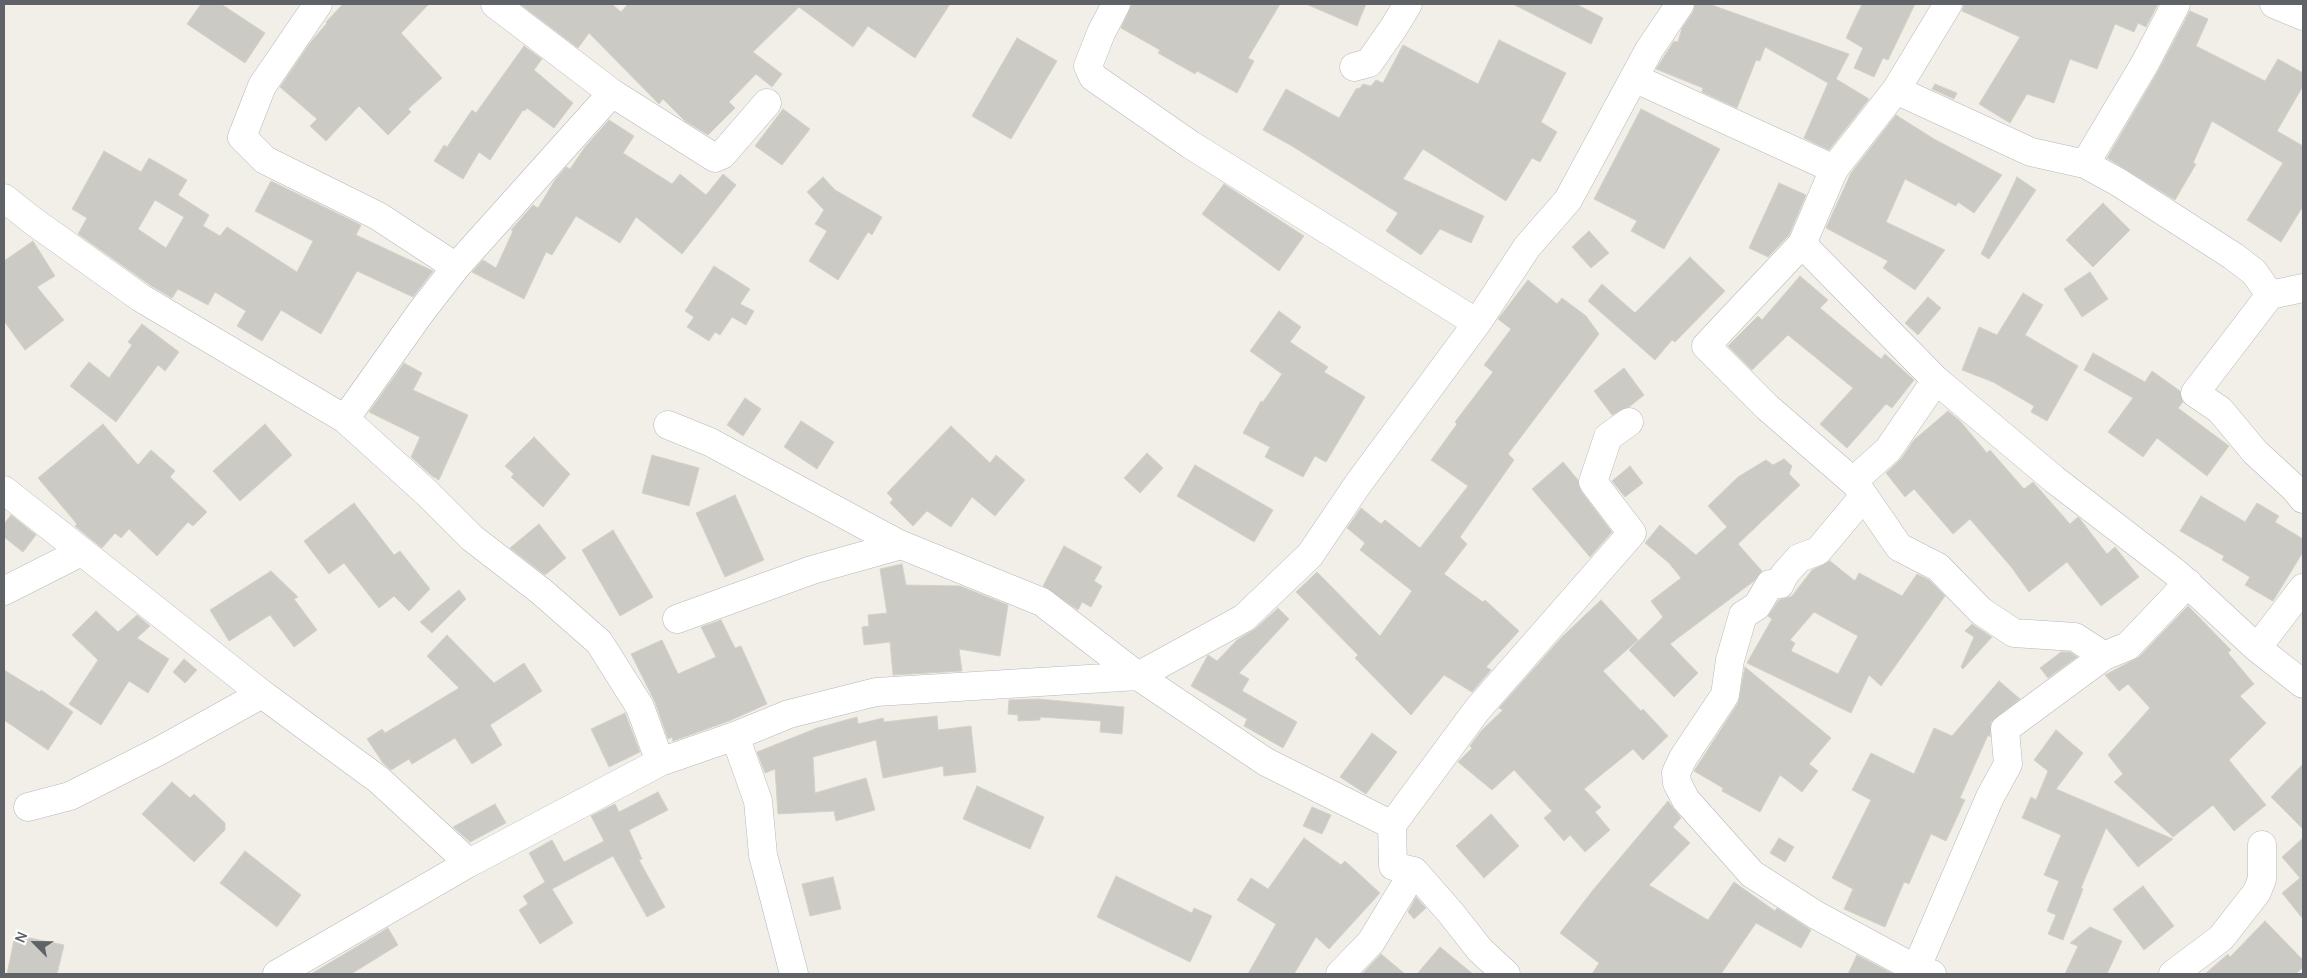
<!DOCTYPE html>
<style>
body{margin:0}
#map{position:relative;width:2307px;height:978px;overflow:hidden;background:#f1efe8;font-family:Manrope,sans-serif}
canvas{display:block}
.frame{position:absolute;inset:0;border:5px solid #5f6368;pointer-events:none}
.north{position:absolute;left:10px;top:918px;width:50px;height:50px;-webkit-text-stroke:4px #fff;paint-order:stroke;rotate:293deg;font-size:14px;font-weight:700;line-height:20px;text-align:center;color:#5f6368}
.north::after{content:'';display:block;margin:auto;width:18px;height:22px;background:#5f6368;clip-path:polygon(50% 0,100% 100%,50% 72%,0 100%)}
</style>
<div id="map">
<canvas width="2307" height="978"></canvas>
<div class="frame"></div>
<div class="north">N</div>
</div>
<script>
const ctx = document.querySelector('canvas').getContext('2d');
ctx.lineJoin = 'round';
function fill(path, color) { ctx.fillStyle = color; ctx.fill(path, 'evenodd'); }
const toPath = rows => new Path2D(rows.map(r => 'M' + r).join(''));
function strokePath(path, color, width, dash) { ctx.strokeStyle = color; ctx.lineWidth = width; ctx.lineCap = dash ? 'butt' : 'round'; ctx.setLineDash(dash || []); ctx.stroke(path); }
const building = toPath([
 [201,4,221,4,265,33,245,63,187,24,201,4],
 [343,4,429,4,401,33,442,78,408,109,411,112,388,135,359,106,326,141,310,126,317,119,280,87,310,43,327,23,326,22,343,4],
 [520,4,612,4,621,12,628,4,950,4,915,58,868,26,853,47,799,7,753,52,782,74,772,87,756,74,729,102,735,108,708,135,685,121,663,99,659,104,589,33,578,48,520,4],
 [1132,4,1280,4,1248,58,1254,61,1237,93,1197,71,1195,74,1158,53,1160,50,1121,28,1132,4],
 [1306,4,1366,4,1357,26,1306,4],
 [1513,4,1576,4,1603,18,1591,44,1513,4],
 [1695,4,1709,4,1849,54,1836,79,1869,99,1829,150,1804,138,1828,83,1765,47,1760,61,1756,60,1737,108,1702,92,1703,88,1656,69,1674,41,1678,42,1682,28,1693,12,1695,4],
 [1862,4,1915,4,1888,60,1883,58,1874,77,1854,68,1863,48,1846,38,1862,4],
 [1964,4,2158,4,2146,27,2138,23,2134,32,2115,24,2097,69,2070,59,2054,103,2027,94,2010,123,1979,104,2020,37,1962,11,1964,4],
 [2190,11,2208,19,2196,46,2265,81,2278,59,2303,73,2303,86,2277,131,2303,146,2303,206,2281,242,2247,220,2283,163,2212,121,2193,163,2196,164,2175,200,2107,158,2157,73,2190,11],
 [1017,38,1057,61,1011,139,972,116,1017,38],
 [1499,40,1566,73,1541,122,1557,132,1540,162,1532,158,1506,201,1423,149,1403,179,1484,216,1471,243,1440,229,1421,255,1386,231,1398,213,1292,146,1263,130,1286,89,1339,118,1356,89,1360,88,1363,84,1371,86,1376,80,1383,83,1403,45,1478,84,1499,40],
 [524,46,542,59,534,70,573,103,554,128,527,108,525,111,523,110,490,160,479,152,463,179,434,161,444,145,447,147,472,110,476,113,524,46],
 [1935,84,1957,93,1954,99,1932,89,1935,84],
 [783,109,810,129,782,165,755,146,783,109],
 [1641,109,1720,149,1664,249,1631,231,1637,221,1594,199,1641,109],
 [1896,115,1934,139,2002,175,1974,213,1958,202,1956,206,1905,179,1886,222,1945,250,1915,290,1883,268,1888,261,1826,228,1851,173,1896,115],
 [609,120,634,136,623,153,672,184,680,174,706,195,723,174,736,185,682,254,636,217,620,243,576,216,552,255,546,252,524,299,472,272,483,260,496,268,513,231,511,230,533,205,538,208,555,180,566,167,570,169,585,147,609,120],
 [104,151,141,172,149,158,187,180,178,195,209,215,203,226,220,236,227,227,297,272,313,241,255,211,271,181,361,225,356,235,433,271,413,297,357,271,321,334,281,310,262,341,237,326,246,311,215,292,208,305,178,289,172,298,150,285,78,234,87,218,72,209,104,151],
 [155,200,184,217,166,248,138,229,155,200],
 [823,177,835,190,882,217,872,235,868,232,838,280,809,261,827,231,815,224,824,210,807,192,823,177],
 [2017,177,2036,190,1989,259,1981,254,2017,177],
 [1779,183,1806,195,1789,235,1768,257,1749,248,1779,183],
 [1224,184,1304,236,1279,271,1202,214,1224,184],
 [2103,203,2130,230,2093,267,2066,240,2103,203],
 [1589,231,1609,253,1591,268,1572,247,1589,231],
 [33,241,55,276,37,287,64,320,25,350,4,321,4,261,33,241],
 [1690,257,1725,291,1675,342,1672,340,1655,360,1588,301,1602,284,1635,313,1690,257],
 [714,266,750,289,740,304,754,311,746,325,732,317,720,335,715,332,709,341,687,327,694,317,685,311,714,266],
 [2090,272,2108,299,2082,317,2064,289,2090,272],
 [1800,276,1828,300,1820,308,1881,359,1885,354,1914,380,1892,408,1886,404,1847,448,1820,424,1853,388,1788,335,1752,370,1728,346,1758,316,1762,320,1800,276],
 [1528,280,1557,304,1562,298,1586,316,1599,334,1508,454,1514,460,1460,537,1467,544,1444,574,1483,602,1485,600,1519,631,1486,667,1491,670,1472,692,1444,675,1411,715,1355,658,1358,655,1296,592,1317,572,1380,636,1412,591,1360,550,1365,543,1347,528,1361,508,1381,524,1385,520,1420,548,1468,486,1431,460,1457,424,1455,422,1493,372,1484,365,1511,329,1498,319,1528,280],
 [2023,293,2043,305,2025,335,2078,366,2047,421,2031,412,2034,406,1993,382,1962,370,1979,327,1997,335,2023,293],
 [1928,297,1941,308,1918,335,1905,323,1928,297],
 [1279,311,1301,327,1290,342,1328,367,1324,372,1365,397,1326,462,1315,456,1303,477,1265,457,1270,447,1243,433,1261,401,1263,402,1282,374,1250,351,1279,311],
 [142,324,179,352,165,371,158,365,116,422,70,386,89,362,109,378,132,345,128,342,142,324],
 [2093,353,2145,382,2152,371,2180,391,2183,402,2178,408,2229,446,2207,476,2157,438,2143,457,2108,432,2133,398,2084,370,2093,353],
 [404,363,422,373,413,390,468,415,439,480,432,476,411,457,420,437,369,412,404,363],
 [1624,368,1644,395,1629,407,1612,415,1594,391,1624,368],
 [745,398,761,409,743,436,727,425,745,398],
 [1948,411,1960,421,1987,453,1990,450,2024,489,2033,482,2070,524,2078,517,2080,519,2107,554,2115,547,2139,577,2101,606,2067,562,2029,592,2012,568,1970,519,1953,534,1914,489,1905,497,1886,473,1901,459,1914,440,1948,411],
 [801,421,834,442,817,469,784,447,801,421],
 [103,424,138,465,151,450,175,471,170,477,207,512,193,526,188,522,157,556,129,529,121,538,115,533,102,548,75,526,77,524,38,478,103,424],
 [265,424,292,455,240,501,213,471,265,424],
 [951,426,990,463,996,455,1025,480,995,516,972,497,951,527,927,511,913,526,890,503,893,499,887,493,951,426],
 [534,437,570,474,543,507,511,477,514,474,505,466,534,437],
 [1147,453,1163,468,1140,493,1124,478,1147,453],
 [652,455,699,468,689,506,642,493,652,455],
 [1784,459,1792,466,1789,474,1800,485,1738,544,1762,571,1754,581,1670,644,1698,673,1674,697,1629,650,1663,617,1651,601,1681,578,1669,563,1645,543,1660,525,1696,555,1727,527,1708,506,1738,477,1766,460,1773,465,1784,459],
 [1563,462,1578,480,1581,491,1612,532,1590,557,1532,489,1563,462],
 [1195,465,1273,510,1254,542,1177,496,1195,465],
 [1630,466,1643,483,1625,497,1612,481,1630,466],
 [735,495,764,560,725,577,696,513,735,495],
 [2201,496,2245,522,2257,503,2279,516,2275,522,2303,539,2303,552,2273,601,2245,585,2250,577,2222,560,2224,556,2180,531,2201,496],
 [354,503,394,555,400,551,430,589,409,611,394,596,379,608,344,563,329,574,304,541,354,503],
 [11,515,36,535,23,552,4,537,4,524,11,515],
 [539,524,566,558,545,575,510,548,539,524],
 [613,530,653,597,620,616,582,550,613,530],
 [1064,546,1102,567,1094,581,1102,586,1091,607,1082,602,1078,610,1043,586,1064,546],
 [1830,561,1855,581,1859,573,1902,596,1917,574,1929,580,1945,596,1881,686,1869,675,1851,713,1747,663,1772,619,1768,616,1779,600,1792,596,1812,570,1830,561],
 [1814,612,1858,636,1838,674,1791,651,1795,643,1790,640,1814,612],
 [902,564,906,585,960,586,1008,605,1000,656,959,649,962,671,893,675,890,642,864,645,862,627,869,626,868,615,887,613,880,569,902,564],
 [271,571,298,597,294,599,317,630,294,647,270,615,229,641,210,610,271,571],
 [459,590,466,599,432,633,420,622,459,590],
 [1601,600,1638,640,1603,671,1641,711,1643,709,1668,736,1643,760,1633,749,1584,789,1601,807,1595,812,1610,830,1585,852,1570,835,1564,841,1544,818,1552,811,1514,770,1492,790,1458,762,1472,748,1470,746,1482,730,1503,710,1499,708,1562,637,1601,600],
 [2188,606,2231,650,2228,653,2254,684,2240,696,2266,723,2229,760,2266,805,2234,831,2213,805,2173,837,2114,782,2123,774,2108,755,2150,708,2128,684,2119,691,2105,675,2139,657,2188,606],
 [1278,608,1289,619,1239,673,1249,679,1242,691,1297,722,1283,748,1244,726,1247,719,1191,686,1208,655,1217,661,1237,640,1255,629,1278,608],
 [96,611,118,632,137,615,150,626,137,638,169,659,148,693,129,681,101,725,69,704,98,660,72,635,96,611],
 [721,620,735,648,741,646,767,704,729,721,673,741,672,737,668,739,655,702,631,654,662,640,678,674,716,657,701,627,721,620],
 [1972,624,1992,637,1963,669,1961,667,1974,637,1965,631,1972,624],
 [447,635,494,683,524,663,542,691,490,725,502,745,472,764,455,738,412,764,409,759,391,770,383,763,367,739,382,729,385,733,459,688,427,656,447,635],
 [2061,652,2070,652,2077,657,2048,678,2040,668,2061,652],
 [184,659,197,670,185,683,173,672,184,659],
 [1745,667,1831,738,1809,764,1818,771,1802,792,1780,775,1760,812,1722,791,1723,788,1694,771,1738,703,1745,667],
 [4,670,40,692,41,690,73,712,48,750,4,720,4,670],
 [1999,681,2020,699,1991,722,1990,737,1988,735,1960,798,1965,800,1946,841,1931,834,1909,884,1904,882,1885,927,1844,909,1853,889,1832,878,1871,800,1852,790,1871,753,1914,774,1934,728,1952,736,1999,681],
 [1039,699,1124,707,1122,734,1100,732,1101,721,1040,717,1040,720,1018,721,1018,715,1008,714,1009,700,1039,699],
 [625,713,640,752,609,767,591,729,625,713],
 [937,716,938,730,971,726,976,772,944,776,943,766,883,778,876,740,813,757,815,793,866,778,875,810,836,821,834,811,778,814,775,769,765,773,757,752,817,728,857,717,858,724,883,718,884,722,937,716],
 [2056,730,2083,753,2056,789,2173,839,2138,867,2106,828,2081,888,2083,889,2063,940,2048,934,2056,915,2047,911,2059,881,2044,875,2061,835,2022,818,2031,797,2036,800,2048,771,2034,760,2056,730],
 [1372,733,1397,752,1366,794,1340,777,1372,733],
 [2303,764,2303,829,2271,797,2303,764],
 [172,782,190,798,194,794,225,823,225,830,194,862,142,814,172,782],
 [977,786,1044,817,1030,849,963,819,977,786],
 [658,792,668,810,629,830,642,859,639,860,665,907,647,917,613,856,552,889,573,923,540,944,519,910,528,904,523,896,545,882,529,853,552,840,564,862,604,841,591,816,615,804,619,812,658,792],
 [1668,801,1681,818,1673,827,1690,843,1649,885,1708,920,1734,882,1775,911,1777,908,1811,930,1801,948,1756,923,1721,974,1592,974,1599,963,1560,933,1593,890,1668,801],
 [495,804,506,823,470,842,453,827,495,804],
 [1312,807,1331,815,1322,834,1303,826,1312,807],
 [1491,814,1519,846,1484,878,1456,846,1491,814],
 [1304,838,1341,865,1345,861,1380,893,1329,949,1316,937,1294,974,1248,974,1276,924,1237,900,1251,878,1268,889,1304,838],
 [1779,838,1794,847,1785,862,1770,853,1779,838],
 [2303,838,2303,919,2282,893,2300,878,2282,857,2303,838],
 [245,851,301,895,277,927,220,883,245,851],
 [1116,876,1192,913,1194,908,1212,916,1190,962,1097,917,1116,876],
 [833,877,841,909,810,916,802,884,833,877],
 [2143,886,2174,926,2144,950,2113,909,2143,886],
 [1416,897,1426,908,1414,919,1408,912,1416,897],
 [2265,921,2303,960,2303,967,2296,974,2205,974,2228,954,2230,957,2265,921],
 [2090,927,2122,941,2107,974,2065,974,2078,946,2070,943,2090,927],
 [388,928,398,945,351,974,311,974,388,928],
 [15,935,64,945,57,974,7,974,15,935],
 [1440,947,1473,974,1417,974,1440,947],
 [1381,954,1405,974,1362,974,1381,954],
 [1857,955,1893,974,1848,974,1857,955]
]);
fill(building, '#cccac5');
strokePath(building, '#d6d1c6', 1);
const minor = toPath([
 [318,4,262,86,242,137,265,160,378,216,456,267],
 [495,4,612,93,715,158,722,155,767,103],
 [1116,4,1101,33,1088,66,1093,77,1191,145,1477,323],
 [1948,4,1896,90,1834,169,1802,244,1936,380,2055,480,2176,573,2257,648,2303,684],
 [2274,4,2303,16],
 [1354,67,1369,63,1394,27,1408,4],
 [1634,78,1834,169],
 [1896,90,2031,152,2085,164,2118,182,2233,256,2254,272,2270,295],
 [2085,164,2144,65,2176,4],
 [4,198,33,221,141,298,345,419,427,493,472,538,542,592,599,642,640,707,660,762],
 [1802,244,1706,346,1767,407,1856,484,1864,496,1818,551,1799,558,1784,575,1780,584,1770,584,1757,606,1743,615,1730,660,1725,695,1683,758,1676,773,1677,783,1686,800,1752,874,1816,915,1916,969,1932,974],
 [2303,288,2270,295,2195,393,2220,410,2255,452,2294,488,2303,499],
 [345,419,421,312,456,267,612,93],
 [668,425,710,442,899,544,1042,602,1138,676,1244,618,1310,555,1358,484,1477,323,1527,247,1568,200,1649,50,1680,4],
 [1856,484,1860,475,1888,450,1936,380],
 [4,490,262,694,379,780,469,863],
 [1864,496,1899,547,1938,567,1981,611,2014,633,2075,637,2104,656,2128,646,2188,583],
 [4,591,81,552],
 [677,619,812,570,901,545],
 [2257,648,2303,588],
 [735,736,758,801,763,855,794,974],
 [28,807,70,796,161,750,262,694],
 [1392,825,1477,710,1632,533,1593,482,1608,437,1629,422],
 [1916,969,1990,797,2008,764,2005,729,2104,656],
 [277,974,469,863,660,762,735,736,789,714,876,692,1138,676,1266,762,1392,825,1393,866,1414,871,1450,912,1480,950,1506,974],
 [1340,974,1371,942,1414,871],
 [2173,974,2221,938,2257,892,2262,879,2262,845]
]);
strokePath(minor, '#b5b8bc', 29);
strokePath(minor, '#fff', 28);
</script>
